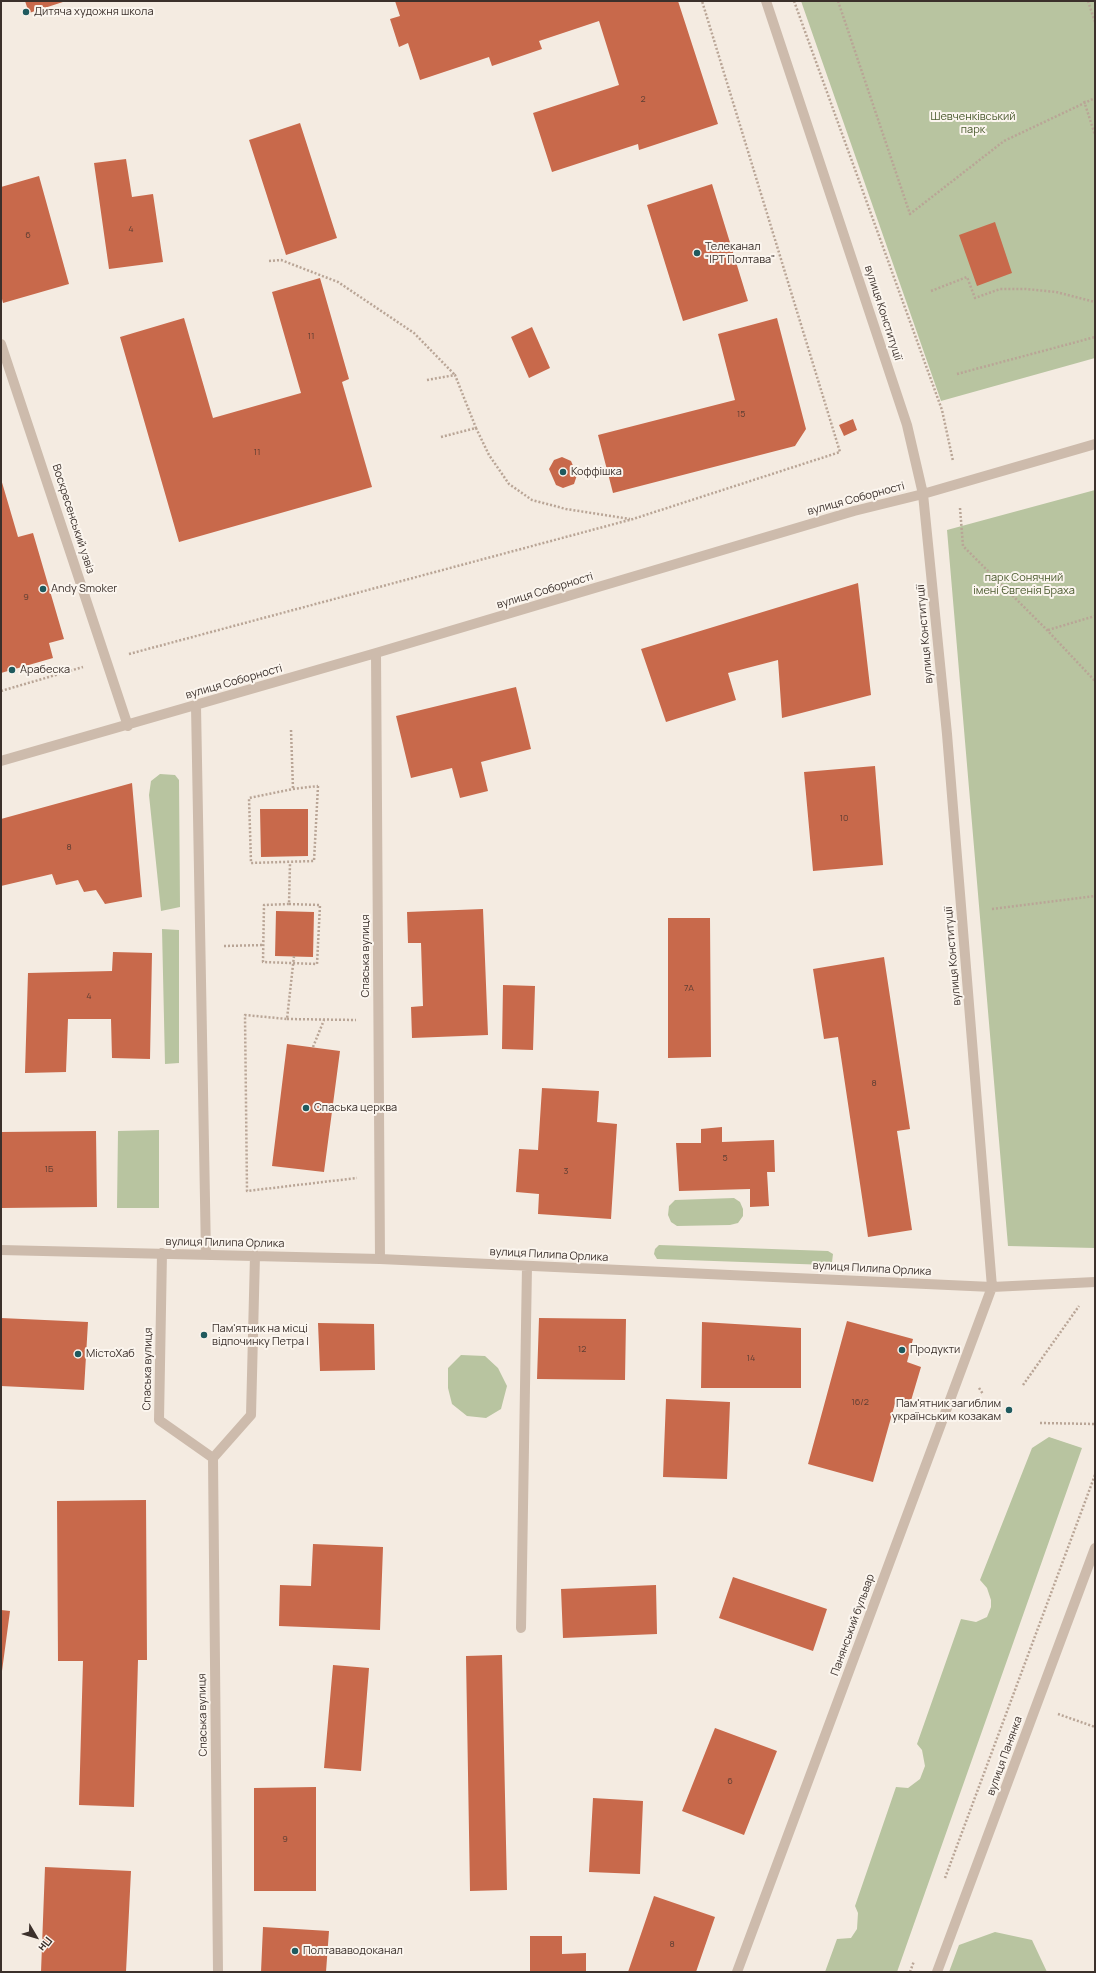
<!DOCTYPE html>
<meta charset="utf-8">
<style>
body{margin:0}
#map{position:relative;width:1096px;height:1973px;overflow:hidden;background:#f4ebe1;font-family:Manrope,sans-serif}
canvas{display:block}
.frame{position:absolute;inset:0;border:2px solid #3b302b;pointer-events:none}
.north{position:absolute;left:16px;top:1917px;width:40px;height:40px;-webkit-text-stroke:3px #fbf5ee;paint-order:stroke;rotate:128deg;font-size:11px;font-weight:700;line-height:16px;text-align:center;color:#3b302b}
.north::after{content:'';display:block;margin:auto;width:14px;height:18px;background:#3b302b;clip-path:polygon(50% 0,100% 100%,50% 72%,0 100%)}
</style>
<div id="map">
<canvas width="1096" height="1973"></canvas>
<div class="frame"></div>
<div class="north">Пн</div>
</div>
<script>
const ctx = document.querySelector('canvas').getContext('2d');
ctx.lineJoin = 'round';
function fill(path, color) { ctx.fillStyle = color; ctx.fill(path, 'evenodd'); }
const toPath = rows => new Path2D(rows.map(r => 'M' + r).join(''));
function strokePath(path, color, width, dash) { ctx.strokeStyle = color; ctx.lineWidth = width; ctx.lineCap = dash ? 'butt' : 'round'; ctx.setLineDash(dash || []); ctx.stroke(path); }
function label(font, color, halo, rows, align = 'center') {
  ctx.font = font + ' Manrope,sans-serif'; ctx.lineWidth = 4; ctx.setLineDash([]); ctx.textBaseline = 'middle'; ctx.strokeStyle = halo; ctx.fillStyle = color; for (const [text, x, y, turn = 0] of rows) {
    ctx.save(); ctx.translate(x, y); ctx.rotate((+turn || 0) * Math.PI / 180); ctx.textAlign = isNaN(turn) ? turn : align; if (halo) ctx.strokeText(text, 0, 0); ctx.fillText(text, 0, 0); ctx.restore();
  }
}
fill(toPath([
 [801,1,1095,1,1095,358,941,401],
 [1095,490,1095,1248,1008,1246,947,530],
 [160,774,175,775,179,780,180,907,161,911,149,795,151,781],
 [162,929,179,930,179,1063,165,1064],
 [159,1130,159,1208,117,1208,118,1131],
 [734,1198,740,1202,743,1209,743,1216,738,1223,730,1225,677,1226,671,1222,668,1215,669,1206,675,1200],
 [659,1245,828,1251,833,1254,832,1262,828,1265,657,1259,654,1254,655,1249],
 [461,1355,485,1356,498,1368,507,1386,501,1409,486,1418,467,1416,452,1404,448,1388,448,1368],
 [1049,1437,1082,1448,897,1972,825,1972,837,1939,851,1938,857,1929,858,1913,855,1906,896,1787,908,1788,920,1779,925,1766,922,1750,917,1744,961,1619,976,1622,987,1617,991,1607,991,1600,987,1588,980,1580,1032,1448],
 [995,1932,1032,1940,1047,1972,949,1972,959,1945]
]), '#b8c4a0');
fill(toPath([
 [25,1,66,1,29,13],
 [395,1,678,1,718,124,639,150,638,144,552,172,533,113,619,85,599,21,539,41,542,49,492,66,489,57,420,80,408,43,399,47,390,19,400,16],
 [300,123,337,238,286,255,249,140],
 [126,159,132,197,153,194,163,262,109,269,94,163],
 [39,176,69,284,3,303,1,295,1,187],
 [712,184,748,301,683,321,647,205],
 [995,222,1012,273,977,286,959,235],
 [320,278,349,379,342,382,372,487,179,542,120,337,184,318,213,418,301,393,272,292],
 [777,318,806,429,795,446,613,493,598,435,735,400,718,334],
 [532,327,550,368,529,378,511,337],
 [853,419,857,430,844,436,839,425],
 [562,457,571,461,577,475,574,484,563,488,556,485,549,469,554,460],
 [1,479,18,537,33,533,64,639,49,643,53,658,1,673],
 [858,583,871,695,782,718,778,660,728,673,736,700,666,722,641,649],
 [516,687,531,749,481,762,488,791,460,798,452,768,411,778,396,716],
 [875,766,883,865,813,871,804,772],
 [132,783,142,897,105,904,96,890,84,892,78,880,56,885,52,874,1,886,1,819],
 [260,809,308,809,308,856,261,857],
 [483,909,488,1035,412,1038,411,1007,423,1006,421,943,408,943,407,912],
 [276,911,314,912,313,957,275,956],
 [668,918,710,918,711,1057,668,1058],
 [113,952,152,953,150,1059,112,1058,111,1019,68,1019,66,1072,25,1073,28,973,112,971],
 [884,957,910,1129,897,1131,912,1230,868,1237,838,1037,824,1039,813,969],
 [503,985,535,986,533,1050,502,1049],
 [287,1044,340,1051,324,1172,272,1166],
 [542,1088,599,1091,597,1122,617,1124,611,1219,538,1214,539,1194,516,1192,519,1149,538,1150],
 [722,1127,722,1142,774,1140,775,1172,767,1172,769,1206,750,1207,750,1189,679,1191,676,1143,701,1143,701,1129],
 [96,1131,97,1207,1,1208,1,1132],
 [1,1318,88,1322,84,1390,1,1386],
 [539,1318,626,1319,625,1380,537,1379],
 [847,1321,913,1339,907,1362,921,1367,910,1404,896,1400,873,1482,808,1464],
 [702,1322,801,1328,801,1388,701,1388],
 [318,1323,374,1324,375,1370,320,1371],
 [666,1399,730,1402,727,1479,663,1477],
 [146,1500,147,1660,138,1660,134,1807,79,1805,83,1661,58,1661,57,1501],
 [313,1544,383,1547,380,1630,279,1626,280,1585,311,1586],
 [733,1577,827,1609,813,1651,719,1618],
 [656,1585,657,1634,563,1638,561,1589],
 [1,1610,10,1611,2,1671,1,1671],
 [502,1655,507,1890,470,1891,466,1656],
 [333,1665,369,1668,361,1771,324,1768],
 [715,1728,777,1751,744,1835,682,1811],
 [316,1787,316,1891,254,1891,254,1788],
 [593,1798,643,1801,640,1874,589,1872],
 [45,1867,131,1871,126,1972,41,1972],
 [654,1896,715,1917,696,1972,628,1972],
 [263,1927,329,1931,326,1972,261,1972],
 [530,1936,562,1936,562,1954,586,1953,586,1972,530,1972]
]), '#c8694b');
strokePath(toPath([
 [794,1,942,410,953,461],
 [838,1,910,214,1004,141,1095,98],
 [1088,1,1095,22],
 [1084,101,1095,135],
 [269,261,281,260,338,282,414,333,455,375],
 [931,291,967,277,975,298,1000,289,1026,289,1056,292,1095,302],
 [957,374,1095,337],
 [427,380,455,375,476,428],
 [441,437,476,428,489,455,509,484,532,500,566,509,630,519],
 [960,508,963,546,1047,630,1095,681],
 [1048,630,1095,616],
 [129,654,633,519,840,452,702,1],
 [1,691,83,667],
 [291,730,293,789],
 [318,786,314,861,251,863,249,798,293,789,318,786],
 [289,904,320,905,317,964,263,962,264,905,289,904,290,863],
 [992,909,1095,896],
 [224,946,264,945],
 [294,956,287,1019,245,1015,247,1191,357,1178],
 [287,1019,356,1020],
 [313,1047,324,1020],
 [1023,1385,1079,1306],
 [979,1388,983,1394],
 [1040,1423,1095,1424],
 [1058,1714,1095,1727],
 [945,1878,1095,1475],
 [910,1972,914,1961]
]), '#b9a596', 2.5, [2, 2]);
strokePath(toPath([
 [1,344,128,726],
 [376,653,380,1259],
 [196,706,206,1255],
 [1,761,376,653,854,511,923,494,1095,444],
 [1,1250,380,1259,992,1287,1095,1282],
 [162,1253,159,1420,213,1458,251,1415,255,1255],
 [213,1458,218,1972],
 [521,1628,527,1266],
 [737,1972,992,1287,947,734,923,494,907,425,766,1],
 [937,1972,1095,1548]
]), '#cdbbac', 10);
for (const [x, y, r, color] of [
 [26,12,4,"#1f5a5e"],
 [697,253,4,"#1f5a5e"],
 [563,472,4,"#1f5a5e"],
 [43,589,4,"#1f5a5e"],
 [12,670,4,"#1f5a5e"],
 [306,1108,4,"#1f5a5e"],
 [204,1335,4,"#1f5a5e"],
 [902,1350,4,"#1f5a5e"],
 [78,1354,4,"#1f5a5e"],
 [1009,1410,4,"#1f5a5e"],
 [295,1951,4,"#1f5a5e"]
]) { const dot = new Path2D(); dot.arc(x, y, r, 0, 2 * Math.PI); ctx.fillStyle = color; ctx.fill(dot); strokePath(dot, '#fbf5ee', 1.5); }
label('9px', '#5e3e33', null, [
 ["2",643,99],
 ["4",131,229],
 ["6",28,235],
 ["11",311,336],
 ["15",741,414],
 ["11",257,452],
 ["9",26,597],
 ["10",844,818],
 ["8",69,847],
 ["7А",689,988],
 ["4",89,996],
 ["8",874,1083],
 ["5",725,1158],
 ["1Б",49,1169],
 ["3",566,1171],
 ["12",582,1349],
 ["14",751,1358],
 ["16/2",860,1402],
 ["6",730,1781],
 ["9",285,1839],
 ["8",672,1944]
]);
label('11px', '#3b302b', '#fbf5ee', [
 ["Дитяча художня школа",34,12],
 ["Телеканал",705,247],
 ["\"ІРТ Полтава\"",705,260],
 ["Коффішка",571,472],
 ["Andy Smoker",51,589],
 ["Арабеска",20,670],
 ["Спаська церква",314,1108],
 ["Пам'ятник на місці",212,1329],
 ["відпочинку Петра I",212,1342],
 ["Продукти",910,1350],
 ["МістоХаб",86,1354],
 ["Пам'ятник загиблим",1001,1404,"right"],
 ["українським козакам",1001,1417,"right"],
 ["Полтававодоканал",303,1951]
], 'left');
label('11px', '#4a5a2e', '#fbf5ee', [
 ["Шевченківський",973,117],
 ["парк",973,130],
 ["парк Сонячний",1024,578],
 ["імені Євгенія Браха",1024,591]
]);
label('11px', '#3b302b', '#fbf5ee', [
 ["вулиця Конституції",883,313,72],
 ["вулиця Соборності",856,499,-15],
 ["Воскресенський узвіз",73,519,72],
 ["вулиця Соборності",545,591,-17],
 ["вулиця Конституції",925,634,-95],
 ["вулиця Соборності",234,682,-16],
 ["Спаська вулиця",366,956,-90],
 ["вулиця Конституції",953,956,-95],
 ["вулиця Пилипа Орлика",225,1243,1],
 ["вулиця Пилипа Орлика",549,1255,3],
 ["вулиця Пилипа Орлика",872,1269,3],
 ["Спаська вулиця",148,1369,-89],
 ["Панянський бульвар",853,1625,-70],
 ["Спаська вулиця",203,1715,-91],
 ["вулиця Панянка",1005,1756,-70]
]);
</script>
